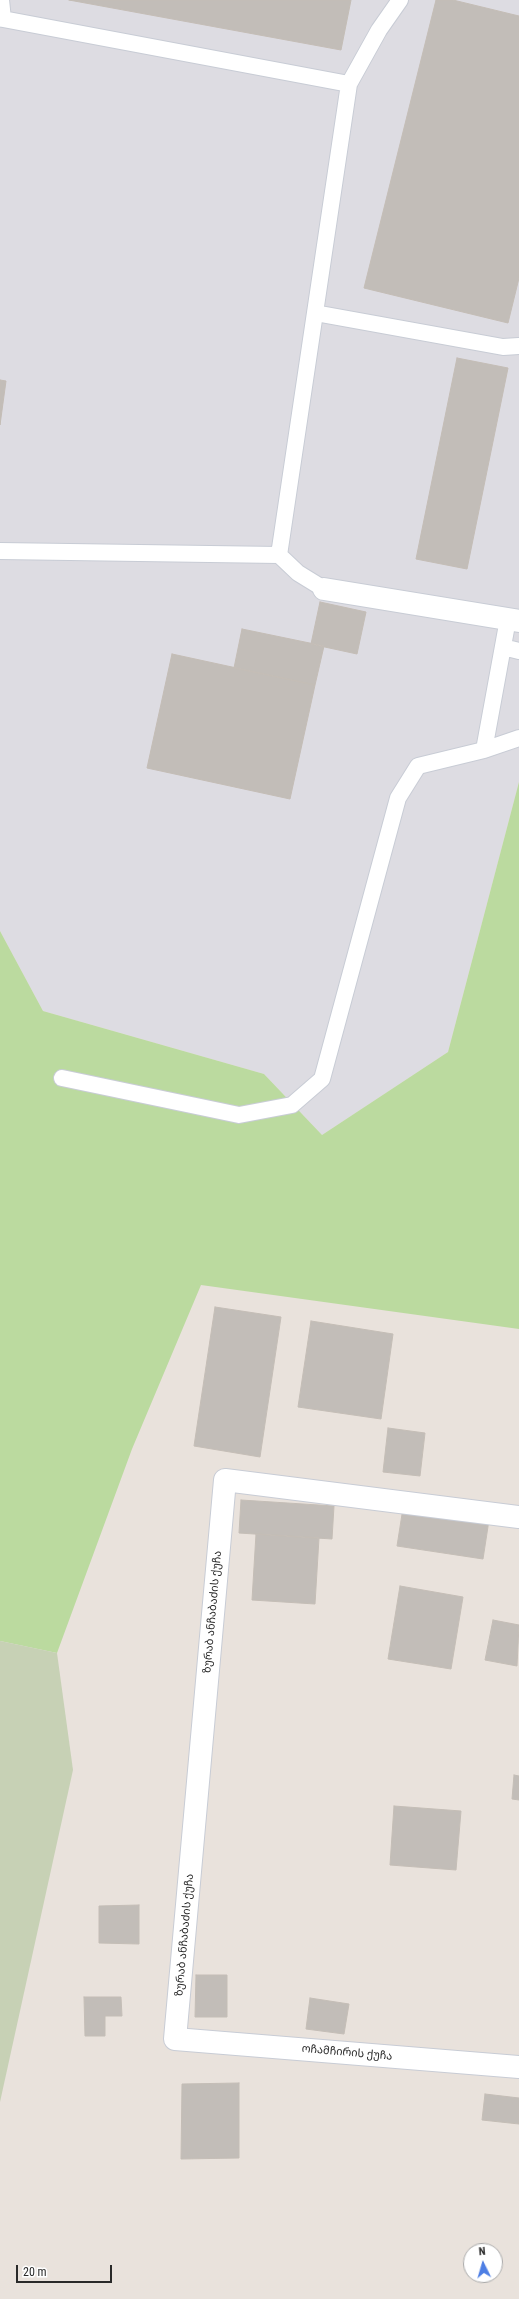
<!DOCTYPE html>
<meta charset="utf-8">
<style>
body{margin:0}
#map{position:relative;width:519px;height:2299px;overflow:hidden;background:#e9e2dc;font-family:"Roboto Condensed",sans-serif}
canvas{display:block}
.north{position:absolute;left:463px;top:2243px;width:40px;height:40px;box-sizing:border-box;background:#fff;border:1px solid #a9a9a9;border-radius:50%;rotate:355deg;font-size:11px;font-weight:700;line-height:16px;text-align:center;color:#292929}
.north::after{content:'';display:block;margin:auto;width:14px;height:18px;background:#4e7fe4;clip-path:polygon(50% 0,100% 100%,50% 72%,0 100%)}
.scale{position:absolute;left:16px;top:2265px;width:96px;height:18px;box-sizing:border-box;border:2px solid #292929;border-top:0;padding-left:5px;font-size:12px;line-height:14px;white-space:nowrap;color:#292929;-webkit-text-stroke:3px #fff;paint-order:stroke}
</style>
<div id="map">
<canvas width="519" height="2299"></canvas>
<div class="north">N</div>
<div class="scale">20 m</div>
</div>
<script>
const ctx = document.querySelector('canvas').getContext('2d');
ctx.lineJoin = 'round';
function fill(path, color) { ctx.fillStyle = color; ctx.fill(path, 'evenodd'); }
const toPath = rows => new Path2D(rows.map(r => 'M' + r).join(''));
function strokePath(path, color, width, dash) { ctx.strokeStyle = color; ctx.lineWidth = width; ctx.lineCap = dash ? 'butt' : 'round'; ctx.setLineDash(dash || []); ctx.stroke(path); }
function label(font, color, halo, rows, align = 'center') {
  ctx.font = font + ' "Roboto Condensed","Noto Sans Georgian",sans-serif'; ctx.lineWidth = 3.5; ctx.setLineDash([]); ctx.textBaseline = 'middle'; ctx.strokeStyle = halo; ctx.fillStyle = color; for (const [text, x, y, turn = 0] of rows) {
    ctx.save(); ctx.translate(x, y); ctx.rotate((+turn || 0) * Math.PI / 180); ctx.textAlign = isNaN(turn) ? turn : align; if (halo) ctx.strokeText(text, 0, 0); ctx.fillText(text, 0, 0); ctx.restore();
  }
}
fill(toPath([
 [0,0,519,0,519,782,448,1052,322,1135,264,1074,43,1011,0,931]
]), '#dddce2');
fill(toPath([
 [519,782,519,1329,201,1285,132,1449,57,1653,0,1641,0,931,43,1011,264,1074,322,1135,448,1052]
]), '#bbda9f');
fill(toPath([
 [0,1641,57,1653,73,1770,0,2102]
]), '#c7d1b5');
const building = toPath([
 [69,0,351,0,341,50,69,0],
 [436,0,453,0,519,16,519,278,508,323,364,288,436,0],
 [457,358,508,368,467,569,416,559,457,358],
 [0,380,6,381,0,425,0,380],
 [320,602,366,612,357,654,311,644,320,602],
 [242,629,324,646,315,685,234,668,242,629],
 [172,654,315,685,290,799,147,768,172,654],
 [215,1307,281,1317,260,1457,194,1446,215,1307],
 [311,1321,393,1334,381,1419,298,1407,311,1321],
 [388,1428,425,1433,420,1476,383,1472,388,1428],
 [241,1500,334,1506,332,1539,239,1533,241,1500],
 [403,1508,489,1520,483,1559,397,1546,403,1508],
 [256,1534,319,1538,315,1604,252,1600,256,1534],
 [400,1586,463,1597,451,1669,388,1659,400,1586],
 [493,1620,519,1625,517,1666,485,1660,493,1620],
 [514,1775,519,1776,519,1800,512,1799,514,1775],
 [394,1806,461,1811,456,1870,390,1865,394,1806],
 [139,1905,139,1944,99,1943,99,1906,139,1905],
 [196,1975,227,1975,227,2017,195,2017,196,1975],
 [84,1997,121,1997,122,2016,105,2016,105,2036,85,2036,84,1997],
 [310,1998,349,2004,344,2034,306,2029,310,1998],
 [239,2083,239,2158,181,2159,182,2084,239,2083],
 [485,2094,519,2098,519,2124,482,2120,485,2094]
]);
fill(building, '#c2bdb8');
strokePath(building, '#c4bdb6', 1);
const lane = toPath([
 [1,0,3,19,349,84,279,555,298,573,324,589],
 [349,84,379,30,400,0],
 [315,313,503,347,519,346],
 [0,551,279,555],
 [503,647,519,651],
 [484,750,508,619],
 [62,1078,239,1115,292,1105,322,1079,398,798,418,766,484,750,519,738]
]);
const street = toPath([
 [324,589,519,621],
 [519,1517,225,1480,175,2039,519,2067]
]);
strokePath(lane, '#c8ccd5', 18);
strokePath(street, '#c8ccd5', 24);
strokePath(lane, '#fff', 16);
strokePath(street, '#fff', 22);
label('11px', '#292929', '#fff', [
 ["ზურაბ ანჩაბაძის ქუჩა",213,1612,-85],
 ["ზურაბ ანჩაბაძის ქუჩა",185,1935,-85],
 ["ოჩამჩირის ქუჩა",347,2053,5]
]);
</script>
